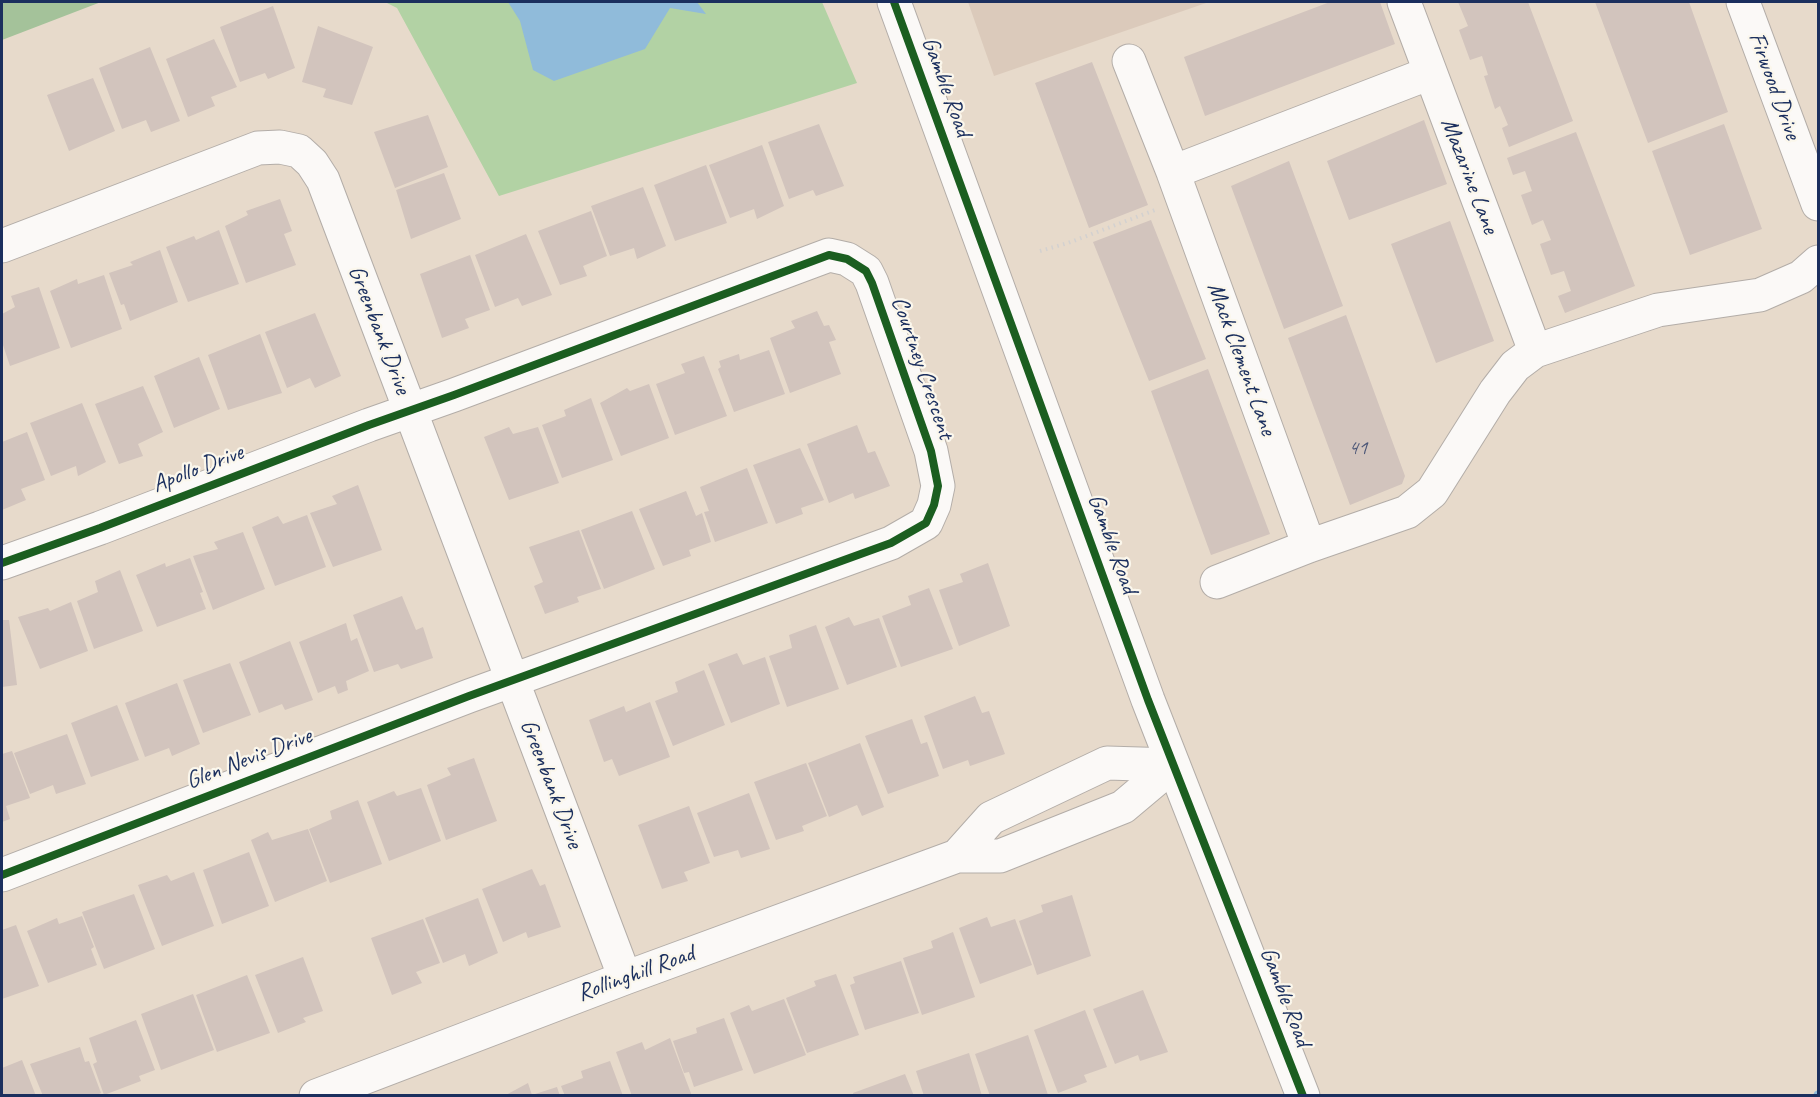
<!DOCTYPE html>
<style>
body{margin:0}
#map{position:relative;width:1820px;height:1097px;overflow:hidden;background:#e7dacb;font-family:Caveat,sans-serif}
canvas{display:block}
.frame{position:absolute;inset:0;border:3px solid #1b2f5e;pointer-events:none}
</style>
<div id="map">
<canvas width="1820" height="1097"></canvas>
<div class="frame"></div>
</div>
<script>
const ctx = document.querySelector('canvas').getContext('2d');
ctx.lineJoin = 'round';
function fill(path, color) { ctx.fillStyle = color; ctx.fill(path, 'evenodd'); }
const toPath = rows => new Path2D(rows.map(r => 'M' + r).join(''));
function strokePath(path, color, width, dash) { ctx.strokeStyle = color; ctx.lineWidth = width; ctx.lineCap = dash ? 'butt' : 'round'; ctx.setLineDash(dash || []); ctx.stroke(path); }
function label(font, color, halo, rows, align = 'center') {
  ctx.font = font + ' Caveat,sans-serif'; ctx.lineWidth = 4.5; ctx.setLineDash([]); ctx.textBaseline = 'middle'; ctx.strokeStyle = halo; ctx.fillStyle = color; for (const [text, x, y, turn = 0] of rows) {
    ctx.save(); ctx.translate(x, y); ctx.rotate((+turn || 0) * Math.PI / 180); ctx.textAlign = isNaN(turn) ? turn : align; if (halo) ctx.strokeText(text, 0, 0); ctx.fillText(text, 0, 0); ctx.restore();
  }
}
fill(toPath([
 [968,2,1209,2,994,76]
]), '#dbcabb');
fill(toPath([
 [385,2,822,2,857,83,499,196,397,8]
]), '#b2d2a4');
fill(toPath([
 [2,2,101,2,2,40]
]), '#a4c29a');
fill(toPath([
 [508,2,697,2,706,14,670,8,645,49,554,81,533,70,520,21]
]), '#90bbda');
strokePath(toPath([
 [1818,1096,1818,1095]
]), '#90bbda', 9);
fill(toPath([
 [1330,2,1380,2,1395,44,1205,116,1184,57],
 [1458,2,1528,2,1573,121,1509,147,1502,128,1508,125,1500,106,1495,109,1484,76,1488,75,1482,56,1470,60,1459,30,1468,26],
 [1595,2,1689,2,1728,112,1648,143],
 [273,6,295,68,268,79,265,73,240,82,220,27],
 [318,26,373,47,352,105,323,97,326,89,302,82],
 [214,39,237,87,211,97,215,106,188,117,166,59],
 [150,47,180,121,151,132,146,120,122,129,99,68],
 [1092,62,1148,205,1089,228,1035,83],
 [93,78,115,131,69,151,47,95],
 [428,115,448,167,395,188,374,132],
 [1424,120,1447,184,1349,220,1327,161],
 [819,124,844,186,816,196,813,190,789,199,768,142],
 [1724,124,1762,229,1690,255,1652,151],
 [1576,132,1635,286,1565,313,1558,296,1571,291,1564,271,1551,275,1540,244,1551,240,1543,220,1532,225,1521,195,1532,191,1525,171,1513,175,1507,158],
 [762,145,784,206,757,219,754,209,730,218,709,165],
 [1289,161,1343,306,1284,329,1231,186],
 [706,165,727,223,675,241,654,185],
 [444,173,461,219,411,239,396,190],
 [643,187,666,246,637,259,634,248,610,256,591,206],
 [280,199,292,231,284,234,296,265,246,283,225,226,248,215,246,211],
 [591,211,607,256,583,266,587,276,560,285,538,231],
 [1151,220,1206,359,1149,381,1093,242],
 [1450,221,1494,341,1436,363,1391,244],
 [219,230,239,284,188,302,166,247,194,236,196,240],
 [526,234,552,295,522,306,518,298,495,307,475,255],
 [160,250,178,302,130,321,124,304,121,305,109,273,133,265,130,262],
 [470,255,490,310,465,319,469,328,442,338,420,274],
 [104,275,122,329,71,348,50,291,77,279,78,284],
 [39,287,60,348,10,366,2,342,2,314,15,307,11,296],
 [817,311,824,326,829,325,836,340,829,342,841,374,790,393,770,338,795,328,791,321],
 [315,313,341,376,315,388,310,378,287,388,265,332],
 [1346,315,1405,476,1402,484,1350,505,1288,338],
 [260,334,282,393,228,410,208,355],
 [769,350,785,394,734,412,718,369,721,367,719,361,739,354,740,360],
 [704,356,727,416,675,435,656,384,685,373,681,364],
 [199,357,220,409,174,428,154,376],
 [1208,369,1270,534,1211,555,1151,391],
 [649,384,669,438,621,456,600,403,627,388,630,391],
 [143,386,163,432,138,444,143,456,119,464,95,404],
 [591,398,613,460,562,478,542,425,566,416,564,410],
 [82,403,106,462,78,476,76,466,51,476,30,423],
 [857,425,868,453,875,451,890,486,855,499,853,493,829,503,807,444],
 [509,427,513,434,538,427,559,483,509,500,484,437],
 [27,432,45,480,21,489,26,500,2,510,2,442],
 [800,448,824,500,801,508,803,514,776,524,753,465],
 [747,468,768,523,715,542,704,512,709,511,700,487],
 [358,485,382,550,333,567,310,513,337,504,332,496],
 [686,491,696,516,702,513,711,542,689,550,691,556,663,566,639,509],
 [632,511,655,569,604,589,581,530],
 [307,515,326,567,275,586,252,527,278,516,283,524],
 [579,530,601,589,577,597,579,602,545,614,534,586,543,582,529,547],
 [243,532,265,589,213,610,193,556,218,549,214,542],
 [190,558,203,592,200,593,206,609,157,627,136,575,165,563,166,567],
 [988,563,1010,626,959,646,939,590,963,582,960,574],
 [120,570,143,631,94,649,77,601,98,592,95,581],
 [929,588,953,649,901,667,882,616,911,605,908,596],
 [402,596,416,630,423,627,433,658,401,669,398,664,374,672,353,615],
 [71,602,88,651,40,669,18,617,48,608,50,611],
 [849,617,854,626,879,618,897,667,847,685,825,627],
 [2,620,9,620,17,685,2,687],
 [346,623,351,641,357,638,369,671,346,681,348,690,338,694,335,686,318,693,299,642],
 [816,625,839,689,787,707,769,656,792,648,789,635],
 [290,641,313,700,285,710,282,704,259,713,239,662],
 [737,653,743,665,765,657,780,704,731,723,708,664],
 [230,663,251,715,203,733,183,680],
 [704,670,725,725,673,746,655,701,678,692,675,682],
 [177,683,200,744,172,756,169,748,145,757,125,703],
 [975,696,982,713,989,711,1005,754,970,766,968,760,943,769,924,716],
 [650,702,670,757,619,776,612,759,604,762,589,720,624,706,626,712],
 [117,705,139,760,91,777,71,723],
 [912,719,921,744,927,742,939,776,888,794,865,736],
 [67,734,86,784,56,794,53,785,30,794,14,753],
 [860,743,884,807,862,816,857,805,829,817,808,763],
 [12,751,30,798,6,806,10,819,2,822,2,754],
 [474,758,497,821,446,840,427,785,451,775,447,768],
 [806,763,827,816,802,826,804,831,776,840,754,782],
 [421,788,441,841,389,861,367,802,394,791,397,796],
 [749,793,770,849,741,858,738,850,714,857,697,813],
 [358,800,382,864,330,883,309,829,332,819,330,811],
 [689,806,710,863,684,872,688,881,662,889,638,825],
 [308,829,327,881,275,902,251,840,268,832,272,840],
 [249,852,269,906,222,924,203,870],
 [532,869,540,886,545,884,561,927,528,938,526,932,503,942,482,889],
 [194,872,214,926,162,946,138,885,167,875,171,881],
 [134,894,155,949,104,969,82,912],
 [1072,895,1091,956,1037,975,1019,921,1043,912,1041,905],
 [478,898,498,953,469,966,465,954,443,963,425,918],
 [82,916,94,947,91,949,97,965,48,983,27,931,57,918,59,924],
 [987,917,991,927,1015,919,1032,965,980,984,959,928],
 [423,919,440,963,416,972,422,983,392,995,371,938],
 [16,925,39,986,2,999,2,930],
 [953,932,975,997,922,1015,903,958,933,948,931,941],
 [303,957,323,1011,303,1018,306,1022,278,1033,255,975],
 [901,961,919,1013,865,1030,850,985,855,983,853,977],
 [836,974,859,1035,807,1053,786,998,816,986,814,981],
 [247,975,270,1033,217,1052,196,995],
 [1143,990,1168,1052,1140,1061,1138,1055,1115,1064,1093,1009],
 [193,994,214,1050,161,1070,141,1014],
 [784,999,806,1055,754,1074,730,1013,749,1005,752,1011],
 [1085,1010,1107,1067,1084,1075,1087,1082,1058,1093,1034,1030],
 [724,1018,743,1070,694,1087,689,1072,684,1073,673,1041,697,1033,696,1028],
 [136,1020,155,1070,139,1076,141,1081,104,1095,93,1064,97,1062,89,1038],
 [1028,1035,1048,1095,990,1096,975,1054],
 [670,1038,692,1096,632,1096,616,1052,642,1042,645,1050],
 [80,1047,85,1062,89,1061,101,1093,95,1096,43,1096,30,1064],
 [969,1053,982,1096,924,1096,916,1071],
 [22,1060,36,1096,2,1096,2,1068],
 [610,1061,623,1096,565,1096,561,1086,583,1078,581,1071],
 [905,1074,914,1096,854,1096,853,1093],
 [528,1083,532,1095,557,1087,560,1096,504,1096]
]), '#d2c4bd');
const minor = toPath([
 [1404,2,1535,351],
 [1743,2,1818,204],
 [1129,61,1173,172,1309,546],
 [1173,172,1430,73],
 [2,246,258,148,280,147,299,151,312,163,323,180,625,978],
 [2,563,100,528,369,425,454,395,829,255,847,259,866,271,872,283,931,451,938,486,934,505,926,523,891,543,469,696,2,875],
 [1217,582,1309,546,1407,512,1432,492,1495,392,1515,366,1535,351,1658,310,1760,295,1801,277,1818,262],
 [957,856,991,818,1107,763,1173,765],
 [316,1096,625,978,957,856,1000,856,1123,807,1173,765]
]);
const major = toPath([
 [894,2,1148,700,1303,1096]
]);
strokePath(minor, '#b3ada8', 35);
strokePath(major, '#b3ada8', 35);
strokePath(toPath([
 [1040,251,1068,243,1155,210]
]), '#d3d1d0', 4, [1.5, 4.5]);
strokePath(minor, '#fbf9f7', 33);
strokePath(major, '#fbf9f7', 33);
strokePath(toPath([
 [894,2,1148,700,1303,1096],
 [2,563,100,528,369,425,454,395,829,255,847,259,866,271,872,283,931,451,938,486,934,505,926,523,891,543,469,696,2,875]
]), '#1b5e20', 8);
label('21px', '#4b5677', null, [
 ["41",1358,448]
]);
label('24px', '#1b2f5e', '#fbf7ec', [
 ["Firwood Drive",1774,86,70],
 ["Gamble Road",946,87,70],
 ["Mazarine Lane",1469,176,69],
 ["Greenbank Drive",379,330,69],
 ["Mack Clement Lane",1241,359,70],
 ["Courtney Crescent",922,368,71],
 ["Apollo Drive",198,469,-21],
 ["Gamble Road",1112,544,70],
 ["Glen Nevis Drive",249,759,-21],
 ["Greenbank Drive",551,784,69],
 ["Rollinghill Road",636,974,-20],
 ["Gamble Road",1285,997,69]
]);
</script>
